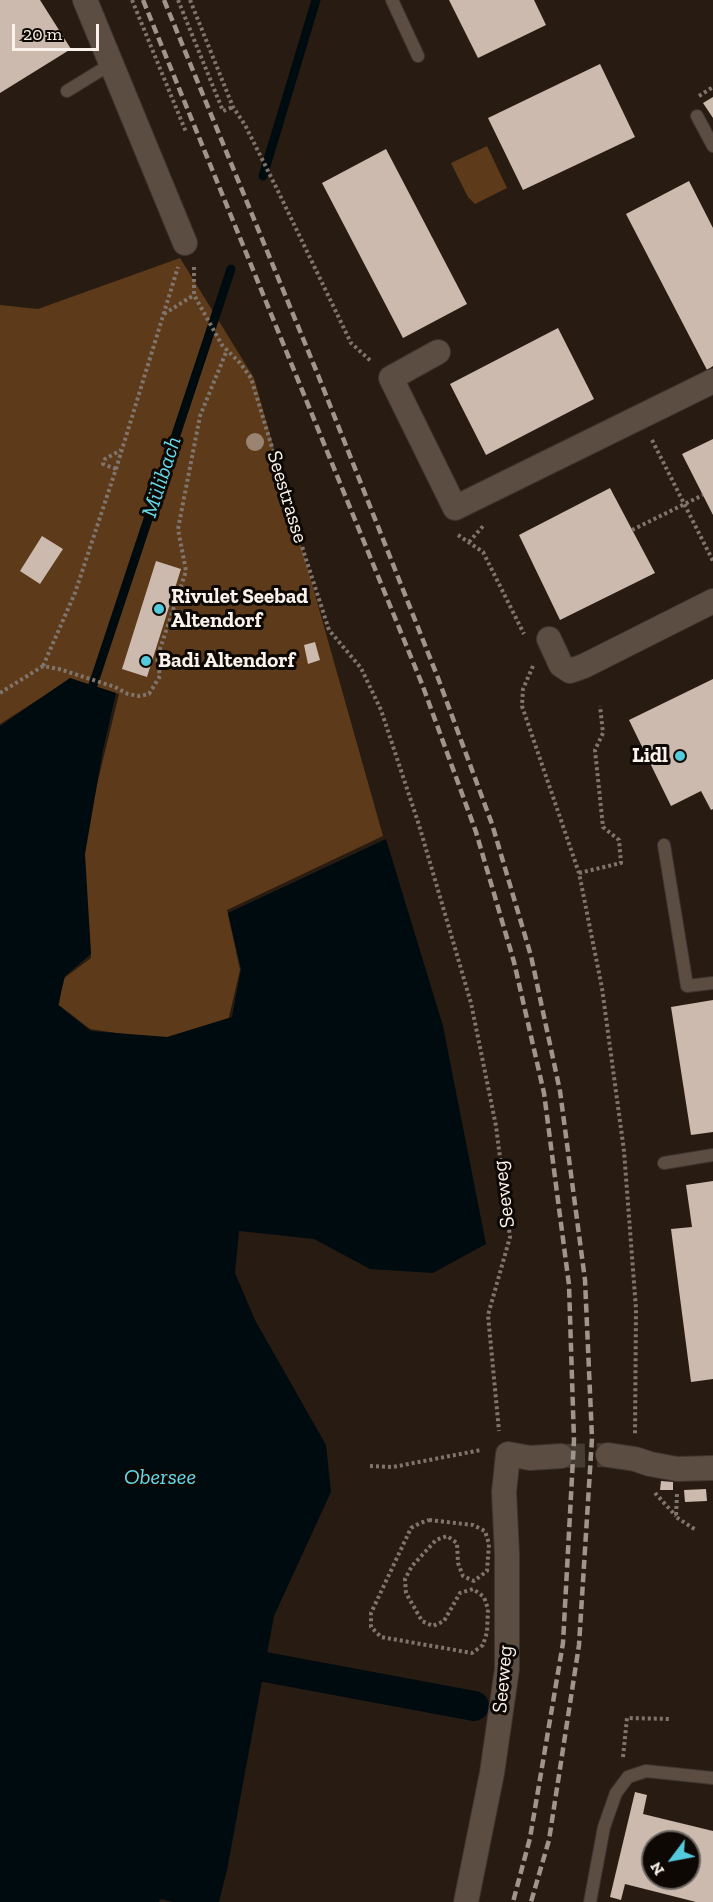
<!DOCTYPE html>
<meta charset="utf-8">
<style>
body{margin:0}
#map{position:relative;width:713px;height:1902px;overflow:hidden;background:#281c12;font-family:"Zilla Slab",serif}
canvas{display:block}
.north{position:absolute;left:641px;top:1830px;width:60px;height:60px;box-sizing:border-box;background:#0d0804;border:2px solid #6b6560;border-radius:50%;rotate:238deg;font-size:16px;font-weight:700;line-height:24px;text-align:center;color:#f9f1ea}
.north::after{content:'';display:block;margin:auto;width:21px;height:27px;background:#54cadd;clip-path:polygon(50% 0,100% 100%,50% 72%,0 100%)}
.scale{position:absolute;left:12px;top:24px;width:87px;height:27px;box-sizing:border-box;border:3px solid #f9f1ea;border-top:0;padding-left:8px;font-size:18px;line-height:21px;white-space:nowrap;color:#f9f1ea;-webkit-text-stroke:4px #0d0804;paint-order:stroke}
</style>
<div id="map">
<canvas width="713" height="1902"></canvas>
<div class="north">N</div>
<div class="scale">20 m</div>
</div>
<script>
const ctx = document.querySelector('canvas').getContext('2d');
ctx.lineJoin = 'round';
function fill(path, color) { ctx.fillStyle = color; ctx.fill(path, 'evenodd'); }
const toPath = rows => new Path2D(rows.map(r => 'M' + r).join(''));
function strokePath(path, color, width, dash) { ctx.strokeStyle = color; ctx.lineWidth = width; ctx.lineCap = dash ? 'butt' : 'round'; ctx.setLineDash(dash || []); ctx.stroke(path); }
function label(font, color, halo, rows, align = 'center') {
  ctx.font = font + ' "Zilla Slab",serif'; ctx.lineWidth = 6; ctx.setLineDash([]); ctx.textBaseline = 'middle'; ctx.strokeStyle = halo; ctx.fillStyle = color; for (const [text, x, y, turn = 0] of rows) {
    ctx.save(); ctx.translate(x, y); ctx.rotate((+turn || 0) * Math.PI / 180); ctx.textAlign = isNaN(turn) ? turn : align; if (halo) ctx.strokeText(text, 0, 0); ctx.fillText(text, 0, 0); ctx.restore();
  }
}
fill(toPath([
 [487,146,507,188,475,204,468,197,451,163],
 [180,258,254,378,383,836,227,910,240,970,228,1021,168,1041,90,1029,59,1005,63,979,91,958,83,842,119,694,70,679,0,724,0,305,38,309]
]), '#5d3a19');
fill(toPath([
 [70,678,116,693,103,750,85,854,91,954,65,976,58,1005,91,1031,167,1037,232,1017,241,969,228,913,386,839,443,1026,486,1244,433,1273,370,1269,314,1239,239,1231,235,1273,255,1320,326,1445,331,1492,274,1616,227,1870,219,1902,173,1902,161,1899,159,1902,0,1902,0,726]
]), '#000b0f');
strokePath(toPath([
 [263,176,316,0],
 [88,696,93,685,231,269]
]), '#000b0f', 9);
strokePath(toPath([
 [265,1667,474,1706]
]), '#000b0f', 30);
fill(toPath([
 [0,0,40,0,71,49,0,93],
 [449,0,534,0,546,25,478,58],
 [600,64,635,137,523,190,488,118],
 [713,97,713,118,703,103],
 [386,149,467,304,403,338,322,183],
 [689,181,713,228,713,366,707,370,626,214],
 [558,328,594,399,486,455,450,384],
 [713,439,713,515,682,454],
 [610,488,655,573,560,620,519,535],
 [42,536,63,549,40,584,20,571],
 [156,561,181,569,147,677,122,669],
 [315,642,320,660,308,664,304,645],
 [713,679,713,809,711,810,701,791,671,806,629,720],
 [713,1000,713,1132,691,1135,671,1007],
 [713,1181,713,1379,691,1382,671,1229,692,1227,686,1185],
 [661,1481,673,1482,673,1490,660,1490],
 [706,1489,707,1501,685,1502,684,1490],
 [635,1792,647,1795,643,1814,713,1831,713,1902,696,1902,625,1884,621,1900,610,1897],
 [653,1842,689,1842,689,1878,653,1878]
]), '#cbbaad');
strokePath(toPath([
 [561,1456,608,1455]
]), '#473c32', 24, [24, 12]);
const service = toPath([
 [392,0,418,56],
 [67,91,111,64],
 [697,116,713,146],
 [664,845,687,986,713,983],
 [664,1163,713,1155],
 [590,1902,604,1827,616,1793,628,1777,646,1771,713,1778]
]);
const minor = toPath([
 [85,0,185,243],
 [438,352,391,378,455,508,713,381],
 [549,639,561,665,570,671,584,666,713,601],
 [608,1455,635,1459,650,1464,677,1469,713,1468],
 [466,1902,492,1773,507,1669,507,1555,504,1492,508,1454,530,1458,561,1456]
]);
strokePath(service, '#3f3530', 14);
strokePath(minor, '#3f3530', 26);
strokePath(toPath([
 [132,0,186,132],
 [178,0,223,111,233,107],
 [190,0,233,107,245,125,277,189,351,343,372,362],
 [699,96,713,87],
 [194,267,194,295,222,345,240,363,251,378,305,556,329,630,361,668,381,710,419,825,471,1003,496,1126,510,1237,488,1315,499,1431],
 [164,314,194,295],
 [652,440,713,561],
 [116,469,103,464,105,459,121,450],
 [632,530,703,495],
 [458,535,483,552,524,634],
 [469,542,484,525],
 [43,666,75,593,116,469,178,267],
 [533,666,523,689,522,706,579,873,602,988,624,1151,636,1309,635,1434],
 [0,693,43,666,59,669,115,687,128,694,139,696,149,694,160,676,157,658,186,571,178,529,200,416,227,350],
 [579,873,621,863,619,840,603,827,595,750,603,733,600,706],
 [370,1466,393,1467,481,1450],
 [655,1493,676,1516],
 [677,1494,676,1517,696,1530],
 [429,1520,473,1525,485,1531,489,1544,487,1571,474,1581,463,1576,458,1563,457,1543,447,1536,436,1540,412,1566,405,1579,406,1593,422,1621,433,1626,444,1621,460,1593,473,1589,484,1597,488,1609,487,1632,483,1645,472,1653,381,1637,371,1627,371,1613,411,1528,420,1523,429,1520],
 [623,1757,627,1718,671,1719]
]), '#7f756c', 4, [3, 3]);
strokePath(service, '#5b4d42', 12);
strokePath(minor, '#5b4d42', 24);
strokePath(toPath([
 [143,0,422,684,476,832,514,962,544,1093,569,1285,574,1440,563,1643,530,1838,513,1902],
 [164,0,318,375,438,678,492,824,531,956,560,1091,585,1280,592,1438,579,1645,549,1840,531,1902]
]), '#9f958d', 4.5, [9, 4.5]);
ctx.fillStyle = '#998473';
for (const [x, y] of [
 [255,442]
]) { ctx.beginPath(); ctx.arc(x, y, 9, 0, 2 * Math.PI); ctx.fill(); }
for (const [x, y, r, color] of [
 [159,609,6,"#54cadd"],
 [146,661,6,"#54cadd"],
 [680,756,6,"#54cadd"]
]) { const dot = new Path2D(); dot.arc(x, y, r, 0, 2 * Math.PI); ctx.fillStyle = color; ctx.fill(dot); strokePath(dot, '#0d0804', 2); }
label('21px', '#f9f1ea', '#0d0804', [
 ["Seestrasse",287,497,73],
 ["Seeweg",504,1194,-97],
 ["Seeweg",503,1679,-85]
]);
label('bold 21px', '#f9f1ea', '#0d0804', [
 ["Rivulet Seebad",171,597],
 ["Altendorf",171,621],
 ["Badi Altendorf",158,661],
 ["Lidl",668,756,"right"]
], 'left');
label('italic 22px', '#65d8ea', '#0d0804', [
 ["Mülibach",162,477,-72],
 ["Obersee",160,1478]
]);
</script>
